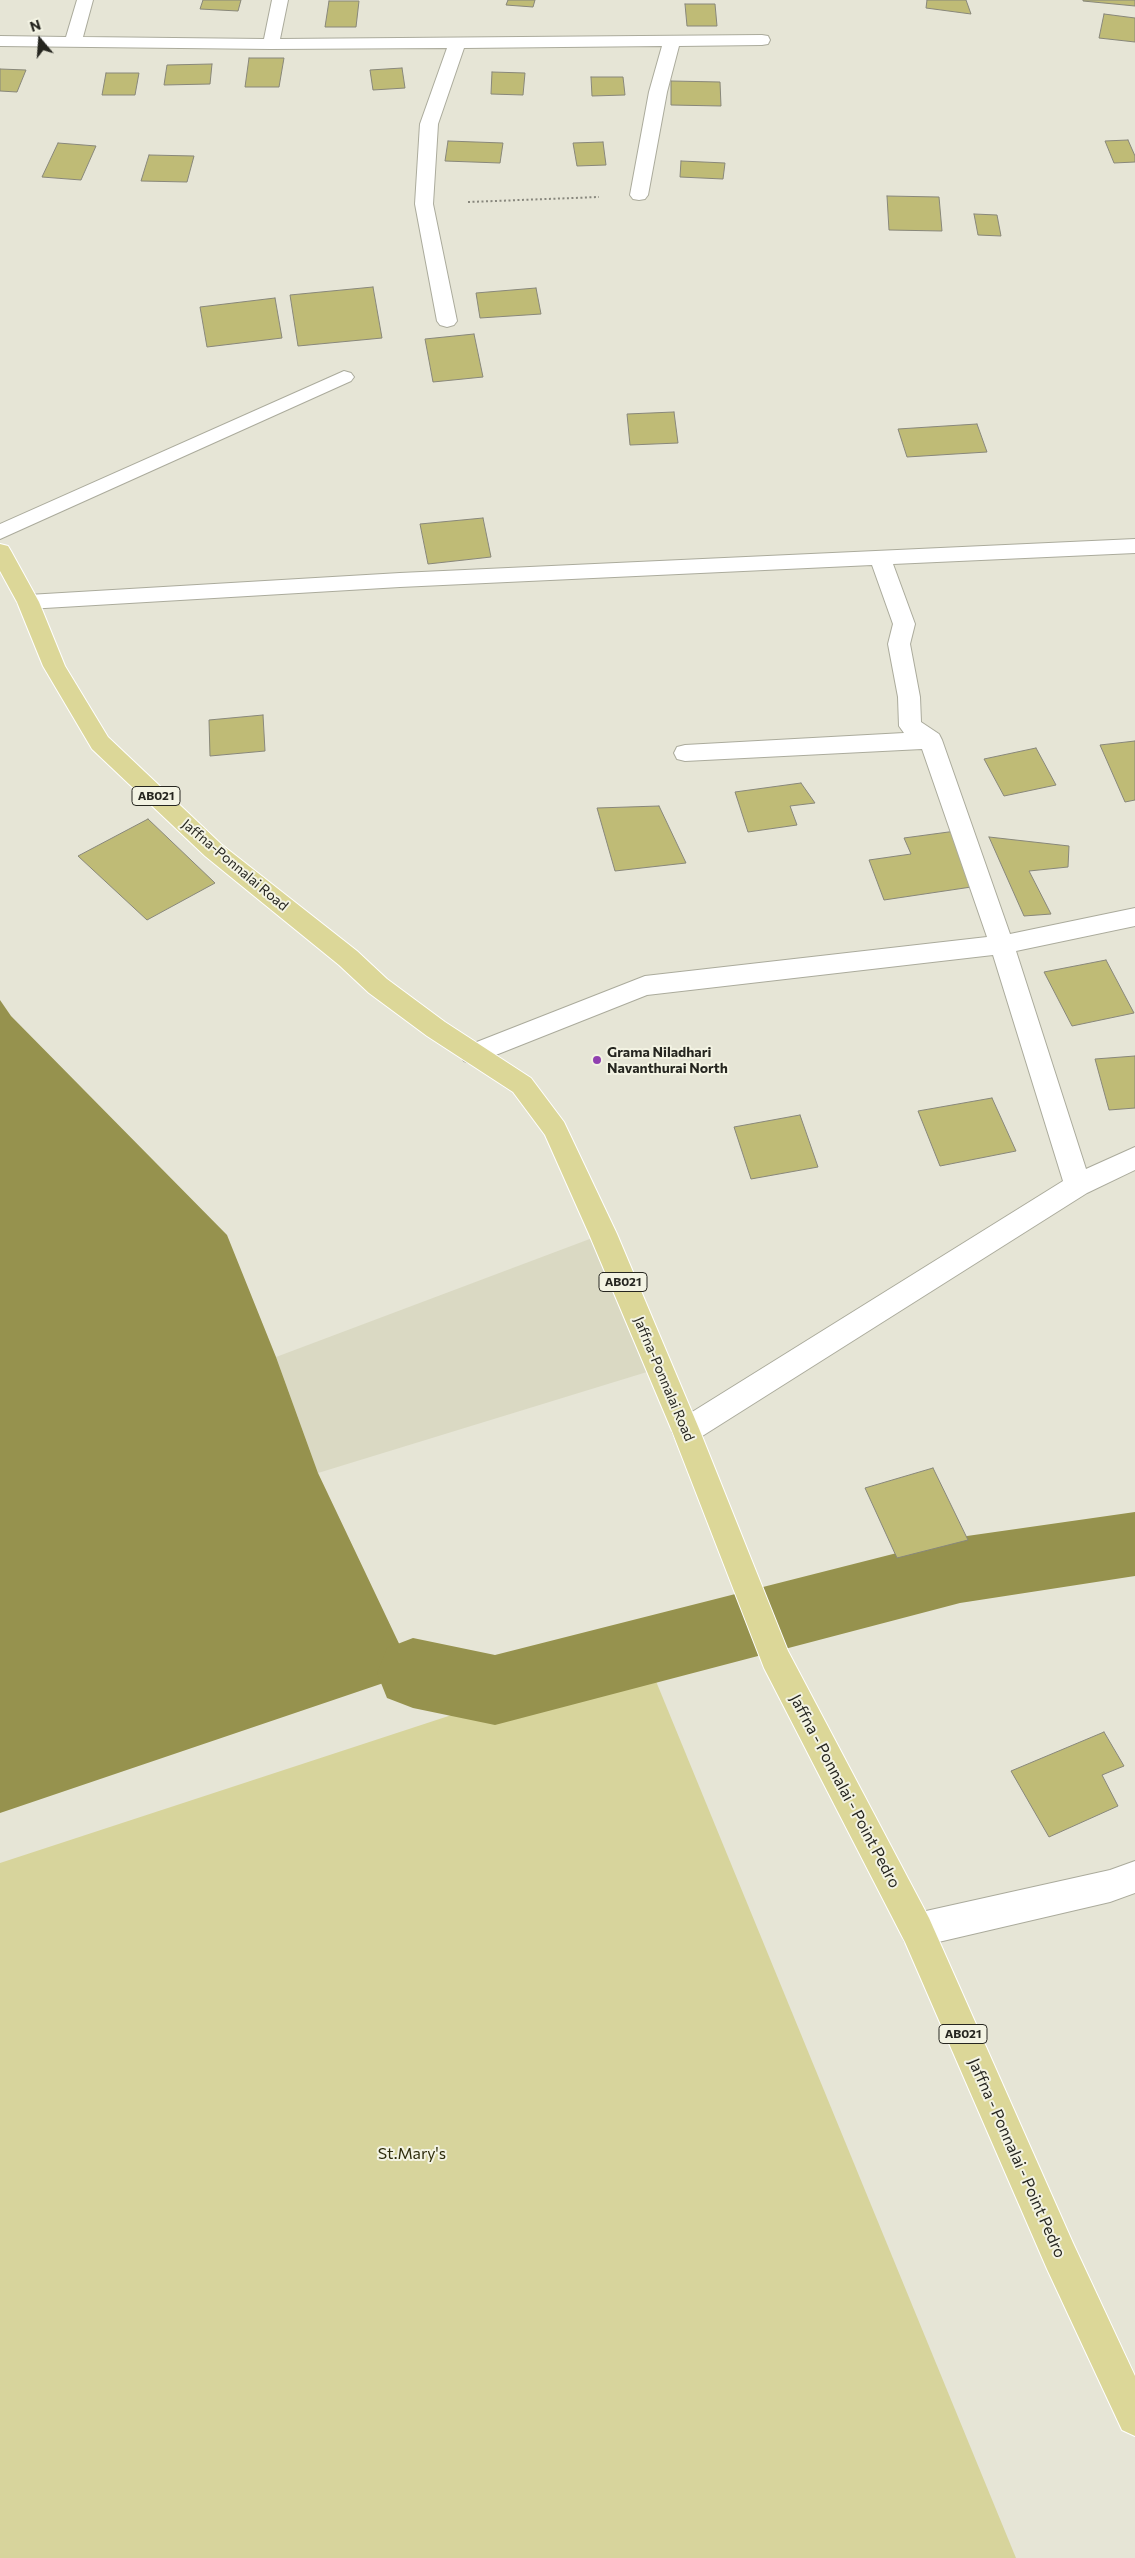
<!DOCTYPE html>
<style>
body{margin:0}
#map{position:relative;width:1135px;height:2558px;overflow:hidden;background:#e6e5d6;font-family:Commissioner,sans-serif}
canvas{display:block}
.north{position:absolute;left:15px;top:15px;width:50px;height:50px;-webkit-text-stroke:4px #f3f3e3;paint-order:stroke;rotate:342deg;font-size:14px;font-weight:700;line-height:20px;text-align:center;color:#262620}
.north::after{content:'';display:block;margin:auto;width:18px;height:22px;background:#262620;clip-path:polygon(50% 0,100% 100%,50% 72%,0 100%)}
</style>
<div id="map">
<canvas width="1135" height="2558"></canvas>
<div class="north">N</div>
</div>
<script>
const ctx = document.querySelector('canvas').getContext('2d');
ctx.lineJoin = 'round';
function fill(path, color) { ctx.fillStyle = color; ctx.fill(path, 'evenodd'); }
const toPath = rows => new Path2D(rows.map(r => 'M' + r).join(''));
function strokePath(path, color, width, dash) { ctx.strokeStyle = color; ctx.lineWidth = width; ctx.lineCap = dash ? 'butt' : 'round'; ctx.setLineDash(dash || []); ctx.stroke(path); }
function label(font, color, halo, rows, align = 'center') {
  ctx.font = font + ' Commissioner,sans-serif'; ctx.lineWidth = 4; ctx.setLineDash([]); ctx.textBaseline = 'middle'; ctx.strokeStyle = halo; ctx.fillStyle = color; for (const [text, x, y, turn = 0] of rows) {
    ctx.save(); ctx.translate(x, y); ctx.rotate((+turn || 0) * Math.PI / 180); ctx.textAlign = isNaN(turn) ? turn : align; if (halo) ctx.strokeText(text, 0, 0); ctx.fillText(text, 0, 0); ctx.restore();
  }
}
fill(toPath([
 [603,1234,660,1368,318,1473,276,1357]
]), '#dad9c3');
fill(toPath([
 [644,1652,1016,2558,0,2558,0,1863]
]), '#d7d49c');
fill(toPath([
 [0,1000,11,1016,227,1235,276,1357,318,1473,413,1673,0,1813]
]), '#96924e');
fill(toPath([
 [1135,1512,1135,1576,960,1603,495,1725,413,1708,387,1698,377,1673,387,1648,413,1638,495,1655,960,1537,1135,1512]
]), '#96924e');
const building = toPath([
 [203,0,241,0,238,11,200,9,203,0],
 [508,0,535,0,533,7,506,5,508,0],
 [927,0,966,0,971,14,926,8,927,0],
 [1135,0,1135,6,1083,1,1083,0,1135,0],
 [329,1,359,1,356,27,325,27,329,1],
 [685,4,715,4,717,26,687,26,685,4],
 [1104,14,1135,18,1135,42,1099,38,1104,14],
 [249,58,284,58,279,87,245,87,249,58],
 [212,64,210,84,164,85,167,65,212,64],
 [402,68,405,88,373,90,370,70,402,68],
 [0,69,26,70,17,92,0,91,0,69],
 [492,72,525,73,523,95,491,94,492,72],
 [106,73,139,73,135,95,102,95,106,73],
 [591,77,623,77,625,95,592,96,591,77],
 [671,81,720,82,721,106,671,105,671,81],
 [1128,140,1135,156,1135,162,1114,163,1105,141,1128,140],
 [448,141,503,143,500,163,445,161,448,141],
 [603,142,606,165,577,166,573,143,603,142],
 [58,143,96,146,81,180,42,177,58,143],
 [149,155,194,156,187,182,141,181,149,155],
 [681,161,725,163,723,179,680,177,681,161],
 [887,196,939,197,942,231,889,230,887,196],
 [974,214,997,215,1001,236,978,235,974,214],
 [373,287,382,338,298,346,290,295,373,287],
 [536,288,541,314,480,318,476,293,536,288],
 [275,298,282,338,207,347,200,307,275,298],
 [474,334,483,377,433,382,425,339,474,334],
 [674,412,678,443,630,445,627,414,674,412],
 [977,424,987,452,907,457,898,429,977,424],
 [483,518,491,557,428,564,420,524,483,518],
 [263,715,265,751,210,756,209,720,263,715],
 [1135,741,1135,800,1125,802,1100,745,1135,741],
 [1036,748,1056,785,1004,796,984,759,1036,748],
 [801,783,815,803,790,806,797,825,748,832,735,792,801,783],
 [659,806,686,863,615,871,597,808,659,806],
 [148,819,215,883,147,920,78,856,148,819],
 [956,831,978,886,884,900,869,860,911,854,904,838,956,831],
 [989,837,1069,846,1068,867,1029,871,1051,914,1024,916,989,837],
 [1106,960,1134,1013,1072,1026,1044,972,1106,960],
 [1135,1056,1135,1108,1109,1110,1095,1059,1135,1056],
 [992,1098,1016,1151,940,1166,918,1111,992,1098],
 [800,1115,818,1167,751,1179,734,1127,800,1115],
 [933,1468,968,1540,897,1558,865,1488,933,1468],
 [1104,1732,1124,1766,1102,1775,1118,1806,1049,1837,1011,1771,1104,1732]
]);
fill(building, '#bfbb76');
strokePath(building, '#88877a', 1);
const minor = toPath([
 [77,0,93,0,83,37,264,39,272,0,288,0,280,39,762,35,768,36,770,40,768,44,762,45,679,46,667,92,648,195,645,199,639,200,633,199,630,195,649,92,662,46,464,48,438,124,433,204,457,321,454,325,447,327,440,325,437,321,415,204,420,124,447,48,271,49,0,46,0,36,66,37,77,0],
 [344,371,351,373,354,377,351,381,0,539,0,524,344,371],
 [1135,539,1135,553,893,564,915,624,910,644,920,697,921,722,939,734,942,740,1010,934,1135,908,1135,926,1016,951,1086,1169,1135,1147,1135,1170,1087,1193,696,1440,686,1444,676,1440,672,1431,676,1422,1063,1181,993,955,647,995,473,1064,464,1061,460,1054,464,1047,645,976,987,937,922,749,685,761,677,759,674,753,677,747,685,745,904,733,899,726,898,697,888,644,893,624,872,565,400,587,28,609,20,607,17,602,20,597,28,595,400,573,1135,539],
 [1135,1861,1135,1893,1110,1902,917,1947,905,1942,900,1930,905,1918,917,1913,1110,1870,1135,1861]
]);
const primary = toPath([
 [0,544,8,546,11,551,39,602,65,666,108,737,221,844,357,951,387,979,445,1022,531,1078,564,1122,617,1234,700,1431,788,1651,929,1918,1073,2243,1135,2376,1135,2436,1122,2430,1047,2269,905,1942,764,1668,672,1431,589,1234,545,1135,513,1092,427,1036,369,993,339,965,205,856,92,749,43,666,17,602,0,571,0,544]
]);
strokePath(minor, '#abab9c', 2);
strokePath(primary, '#fff', 2);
strokePath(toPath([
 [468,202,599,197]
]), '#88877d', 2, [2, 2.5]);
fill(minor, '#fff');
fill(primary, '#dcd798');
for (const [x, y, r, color] of [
 [597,1060,5,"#9040b0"]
]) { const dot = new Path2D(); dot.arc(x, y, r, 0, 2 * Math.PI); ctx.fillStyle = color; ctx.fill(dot); strokePath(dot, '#f3f3e3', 2); }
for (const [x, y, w] of [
 [156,796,48],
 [623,1282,48],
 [963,2034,48]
]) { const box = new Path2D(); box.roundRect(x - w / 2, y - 9.5, w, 19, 4); ctx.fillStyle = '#f3f3e3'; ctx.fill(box); strokePath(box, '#262620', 1); }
label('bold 12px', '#262620', null, [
 ["AB021",156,796],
 ["AB021",623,1282],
 ["AB021",963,2034]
]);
label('14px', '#262620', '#f3f3e3', [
 ["Jaffna-Ponnalai Road",235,865,40],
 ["Jaffna-Ponnalai Road",664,1379,67]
]);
label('bold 14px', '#262620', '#f3f3e3', [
 ["Grama Niladhari",607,1052],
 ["Navanthurai North",607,1068]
], 'left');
label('16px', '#262620', '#f3f3e3', [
 ["Jaffna - Ponnalai - Point Pedro",845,1791,62],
 ["Jaffna - Ponnalai - Point Pedro",1017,2158,66]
]);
label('16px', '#2d2b0b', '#f3f3e3', [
 ["St.Mary's",412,2154]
]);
</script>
